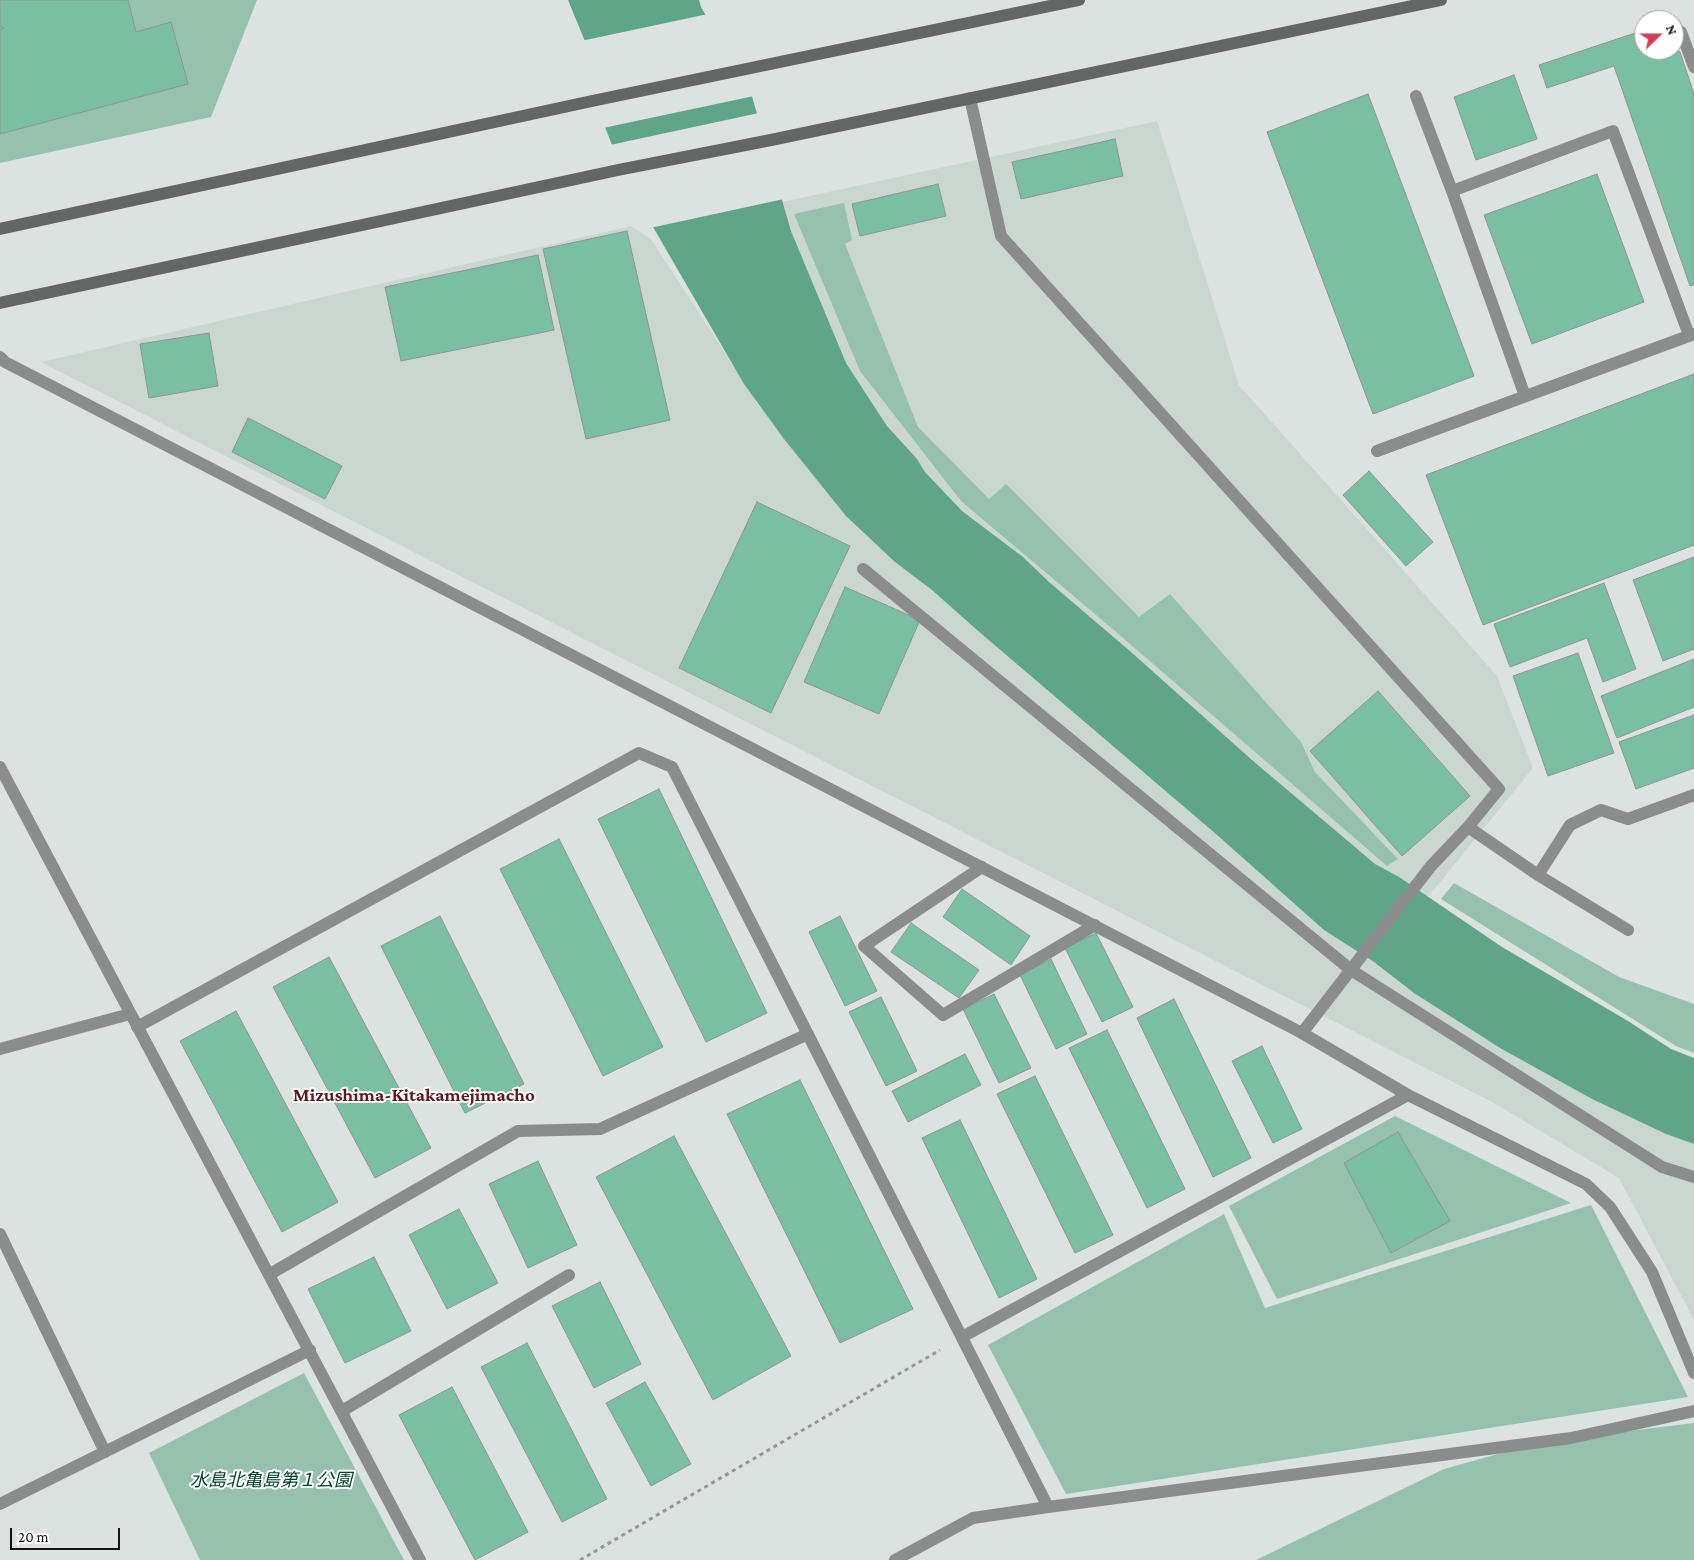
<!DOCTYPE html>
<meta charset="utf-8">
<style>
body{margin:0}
#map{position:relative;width:1694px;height:1560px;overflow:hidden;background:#dce2df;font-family:"Crimson Pro",serif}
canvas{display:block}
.north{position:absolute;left:1634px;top:10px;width:50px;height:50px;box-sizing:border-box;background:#fff;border:1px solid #a1a1a1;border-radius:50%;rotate:68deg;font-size:14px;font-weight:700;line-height:20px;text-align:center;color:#131514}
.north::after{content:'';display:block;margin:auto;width:18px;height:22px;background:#d03f58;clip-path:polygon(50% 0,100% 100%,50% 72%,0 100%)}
.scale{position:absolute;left:10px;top:1528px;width:110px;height:22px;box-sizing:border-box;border:2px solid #131514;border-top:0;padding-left:6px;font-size:15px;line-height:18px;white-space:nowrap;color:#131514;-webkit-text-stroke:4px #fff;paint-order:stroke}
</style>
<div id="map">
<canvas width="1694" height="1560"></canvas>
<div class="north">N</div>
<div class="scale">20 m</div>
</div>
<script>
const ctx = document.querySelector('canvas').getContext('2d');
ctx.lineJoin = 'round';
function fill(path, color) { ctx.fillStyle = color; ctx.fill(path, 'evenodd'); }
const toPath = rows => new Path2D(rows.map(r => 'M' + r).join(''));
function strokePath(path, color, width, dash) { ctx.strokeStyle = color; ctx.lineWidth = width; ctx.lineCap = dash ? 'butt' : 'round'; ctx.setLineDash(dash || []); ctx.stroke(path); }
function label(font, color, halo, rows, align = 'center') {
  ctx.font = font + ' "Crimson Pro","Noto Sans JP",serif'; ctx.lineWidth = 4; ctx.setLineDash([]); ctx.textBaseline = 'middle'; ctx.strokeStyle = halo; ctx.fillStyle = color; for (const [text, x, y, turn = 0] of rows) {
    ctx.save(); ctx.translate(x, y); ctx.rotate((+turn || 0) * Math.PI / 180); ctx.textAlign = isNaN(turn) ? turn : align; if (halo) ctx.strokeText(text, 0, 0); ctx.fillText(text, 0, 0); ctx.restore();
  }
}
fill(toPath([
 [1157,121,1239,385,1497,676,1533,768,1375,962,1500,1048,1592,1099,1666,1134,1694,1144,1694,1320,1619,1178,1494,1103,41,362,631,226,651,239,762,410,840,349,791,231,782,202]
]), '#cad7d1');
fill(toPath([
 [0,0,257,0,211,117,0,163],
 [844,203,852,240,845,244,918,427,989,499,1006,484,1139,617,1170,594,1301,742,1315,772,1398,859,1387,866,1115,631,961,501,860,371,794,214],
 [1454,883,1619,977,1694,1004,1694,1053,1676,1046,1441,899],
 [1395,1116,1571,1203,1277,1299,1229,1206],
 [1591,1205,1688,1397,1066,1494,988,1345,1224,1214,1265,1308],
 [304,1373,404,1560,200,1560,149,1453],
 [1694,1423,1694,1560,1256,1560,1444,1469,1541,1442]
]), '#95c1ad');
fill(toPath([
 [568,0,699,0,701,7,751,93,791,231,846,363,887,426,917,459,925,472,962,511,1023,557,1049,582,1131,652,1252,760,1375,864,1399,877,1502,947,1628,1021,1671,1049,1694,1058,1694,1144,1666,1134,1592,1099,1500,1048,1414,993,1374,962,1324,930,1216,834,977,630,932,590,895,562,846,516,784,439,744,384,653,227,612,145,605,127,589,51]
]), '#61a588');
fill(toPath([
 [708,14,754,96,603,128,587,52,581,41],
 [759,113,784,199,650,228,610,145]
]), '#dce2df');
const building = toPath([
 [0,0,128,0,136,32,171,22,188,84,0,134,0,29,4,28,0,26,0,0],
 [1641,31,1644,33,1644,50,1674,49,1680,52,1694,94,1694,285,1690,286,1614,66,1547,88,1539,65,1641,31],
 [1514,75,1537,139,1476,160,1454,97,1514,75],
 [1368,94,1474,376,1373,414,1267,132,1368,94],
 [1115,139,1123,176,1021,199,1012,162,1115,139],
 [1597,174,1644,302,1532,344,1484,215,1597,174],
 [938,184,946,216,860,236,852,204,938,184],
 [627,231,670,420,586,439,543,249,627,231],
 [538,255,554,330,401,361,385,287,538,255],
 [209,333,218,386,149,398,140,344,209,333],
 [1694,374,1694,545,1483,625,1426,475,1694,374],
 [248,418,342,466,325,499,232,452,248,418],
 [1369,471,1433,542,1406,566,1343,495,1369,471],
 [757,502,850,546,771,713,679,668,757,502],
 [1694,557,1694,649,1663,661,1633,580,1694,557],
 [1604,583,1636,669,1603,682,1587,638,1510,667,1494,624,1604,583],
 [845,587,920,620,879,714,804,682,845,587],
 [1578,653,1614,753,1548,776,1513,676,1578,653],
 [1694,659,1694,707,1617,738,1601,696,1694,659],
 [1378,691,1470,796,1402,856,1310,751,1378,691],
 [1694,715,1694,768,1636,789,1619,742,1694,715],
 [659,789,767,1013,706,1042,598,819,659,789],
 [559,839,663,1047,603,1076,500,869,559,839],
 [962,889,1030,936,1011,965,943,917,962,889],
 [440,916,524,1084,465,1113,381,946,440,916],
 [840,916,877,991,845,1006,809,932,840,916],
 [911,923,979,970,959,998,891,952,911,923],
 [1096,933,1133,1007,1102,1022,1065,948,1096,933],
 [329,957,431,1148,375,1178,273,987,329,957],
 [1051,959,1087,1034,1056,1049,1020,975,1051,959],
 [994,994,1031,1068,999,1083,963,1009,994,994],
 [881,997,917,1071,886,1086,849,1012,881,997],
 [1174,999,1251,1158,1213,1177,1137,1018,1174,999],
 [236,1011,338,1202,282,1232,180,1041,236,1011],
 [1107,1030,1185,1189,1147,1208,1069,1048,1107,1030],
 [1262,1046,1302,1129,1273,1143,1232,1061,1262,1046],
 [965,1054,981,1085,908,1122,892,1091,965,1054],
 [1035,1076,1113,1235,1075,1253,997,1094,1035,1076],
 [800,1080,913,1309,840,1343,727,1114,800,1080],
 [960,1120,1037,1279,999,1298,922,1138,960,1120],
 [1398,1132,1450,1221,1391,1253,1344,1163,1398,1132],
 [674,1136,791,1356,713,1400,596,1177,674,1136],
 [538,1161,577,1245,528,1268,489,1184,538,1161],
 [459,1209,498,1283,447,1309,409,1235,459,1209],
 [374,1257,411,1331,345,1363,308,1289,374,1257],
 [600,1282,641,1364,594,1388,552,1306,600,1282],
 [527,1343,607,1499,562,1522,481,1367,527,1343],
 [645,1382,691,1464,651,1486,606,1403,645,1382],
 [452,1387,528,1532,475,1560,399,1415,452,1387]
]);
fill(building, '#7abfa1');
strokePath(building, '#909593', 1);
strokePath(toPath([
 [580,1560,940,1350]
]), '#939896', 3, [4, 4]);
strokePath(toPath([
 [1416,96,1452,191,1613,131,1689,335],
 [970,98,1001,236,1499,789,1468,827,1538,875,1628,930],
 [1452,191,1525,396],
 [1377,451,1694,334],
 [863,569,1351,970,1662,1167,1694,1177],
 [1538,875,1570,825,1601,810,1628,819,1694,795],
 [137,1027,639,753,672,767,1048,1507],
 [1302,1033,1431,866,1468,827],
 [270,1274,518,1131,600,1129,808,1034],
 [962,1337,1408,1095]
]), '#8b8d8c', 12);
strokePath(toPath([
 [1681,32,1694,67],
 [0,357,5,362,1302,1033,1408,1095,1586,1184,1610,1207,1652,1272,1694,1373],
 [0,767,420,1560],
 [982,867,864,946,943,1015,1095,925],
 [0,1049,130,1014],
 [0,1234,105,1452],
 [342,1411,569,1275],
 [0,1504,310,1350],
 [895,1560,973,1518,1048,1507,1571,1438,1694,1411]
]), '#8b8d8c', 12);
strokePath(toPath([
 [0,229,592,101,1079,0],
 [0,303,618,170,771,140,1441,0]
]), '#636664', 12);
label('italic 18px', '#04412e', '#fff', [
 ["水島北亀島第１公園",271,1480]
]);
label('bold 19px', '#5d1823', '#fff', [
 ["Mizushima-Kitakamejimacho",414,1095]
]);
</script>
